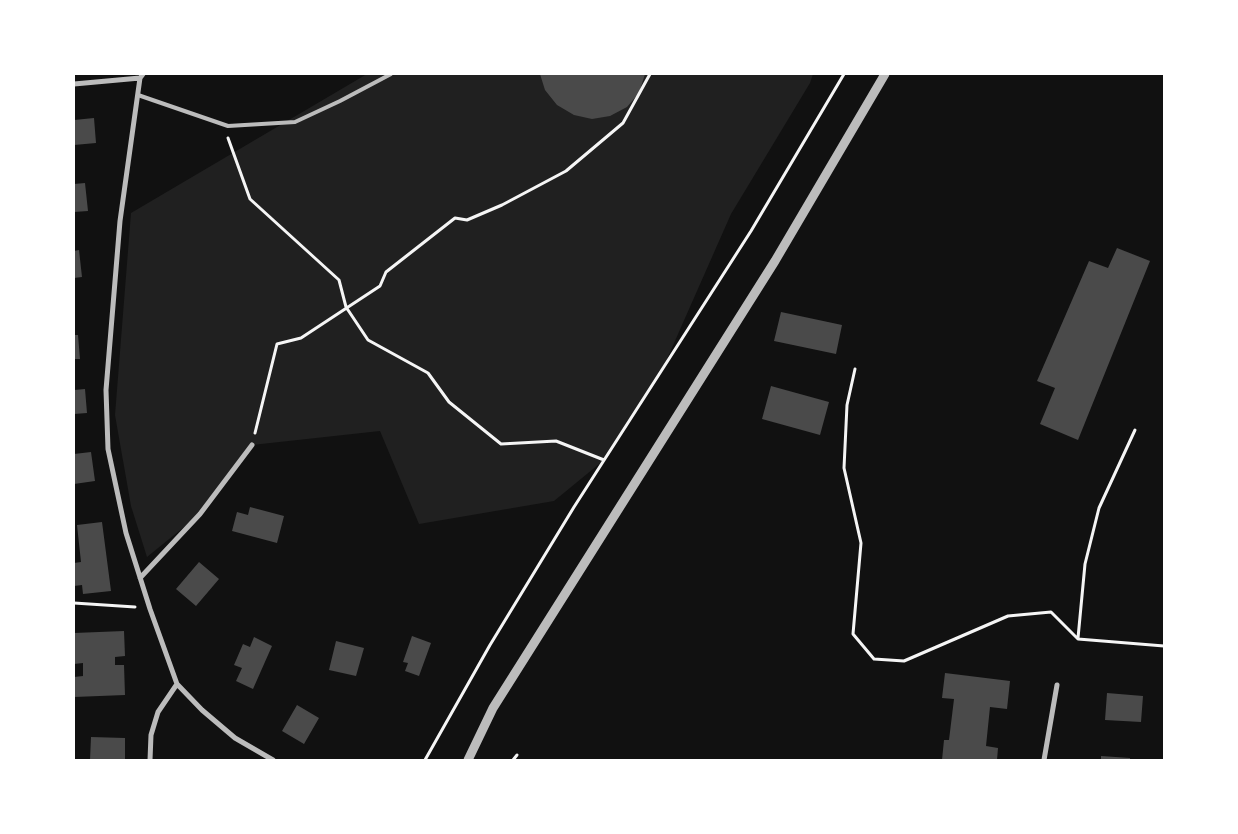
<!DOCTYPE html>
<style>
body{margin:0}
#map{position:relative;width:1238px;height:834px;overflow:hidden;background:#111;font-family:"Space Grotesk",sans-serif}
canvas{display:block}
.frame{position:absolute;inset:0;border:75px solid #fff;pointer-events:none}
</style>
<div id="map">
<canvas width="1238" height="834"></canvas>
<div class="frame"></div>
</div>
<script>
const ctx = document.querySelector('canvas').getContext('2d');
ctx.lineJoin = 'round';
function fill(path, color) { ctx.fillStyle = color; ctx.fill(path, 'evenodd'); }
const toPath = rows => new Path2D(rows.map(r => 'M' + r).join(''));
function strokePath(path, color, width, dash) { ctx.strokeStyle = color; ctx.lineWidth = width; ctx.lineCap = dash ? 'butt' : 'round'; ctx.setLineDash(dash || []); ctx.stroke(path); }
fill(toPath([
 [367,74,813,74,810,83,731,214,663,368,604,460,554,501,419,524,380,431,252,445,200,514,147,557,131,506,115,415,131,213]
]), '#202020');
fill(toPath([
 [540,74,645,74,639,93,627,107,610,116,592,119,574,115,557,105,545,90],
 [94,118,96,143,74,145,74,120],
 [85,183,88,211,74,212,74,184],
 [1117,248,1150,261,1078,440,1040,424,1055,388,1037,381,1089,261,1108,268],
 [79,250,82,277,74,278,74,251],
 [781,312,842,325,836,354,774,341],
 [74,335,78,335,80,359,74,359],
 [771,386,829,402,820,435,762,419],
 [85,389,87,413,74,414,74,390],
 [91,452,95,481,74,484,74,454],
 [250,507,284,516,277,543,232,531,237,512,248,515],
 [102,522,111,591,83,594,82,585,74,586,74,563,81,562,77,525],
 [199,562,219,579,196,606,176,589],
 [124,631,125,656,115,657,115,665,124,665,125,695,74,697,74,677,83,676,83,663,74,664,74,633],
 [412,636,431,643,419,676,405,671,408,663,403,662],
 [254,637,272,646,253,689,236,681,242,668,234,665,243,644,250,647],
 [336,641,364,648,356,676,329,670],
 [945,673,1010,681,1007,709,990,707,986,746,998,748,997,760,942,760,944,740,949,740,954,699,942,698],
 [1107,693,1143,696,1141,722,1105,720],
 [297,705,319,718,304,744,282,731],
 [91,737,125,738,125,760,90,760],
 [1101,756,1130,758,1130,760,1101,760]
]), '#4a4a4a');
strokePath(toPath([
 [228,138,250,199,339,280,346,307,368,340,428,373,449,402,501,444,556,441,604,460],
 [855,369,847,405,844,468,861,543,853,634,874,659,904,661,1008,616,1051,612,1078,639,1164,646],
 [255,433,277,344,301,338,380,286,386,272,455,218,467,220,502,205,566,171,623,123,650,74],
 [74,603,135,607],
 [1078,638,1085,564,1099,508,1135,430],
 [425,760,490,645,574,507,751,231,844,74],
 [513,760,517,755]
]), '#f5f5f5', 3);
strokePath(toPath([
 [138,95,228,126,295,122,340,101,391,74]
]), '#bcbcbc', 4);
strokePath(toPath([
 [143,74,140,78,120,221,106,390,108,449,126,533,150,609,177,684,202,710,235,738,273,760],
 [74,84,140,78],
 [140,578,200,514,252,445],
 [150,760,151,735,158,712,177,684],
 [1044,760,1057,685]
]), '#bcbcbc', 5);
strokePath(toPath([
 [468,760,493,708,775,261,885,74]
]), '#bcbcbc', 9);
</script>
